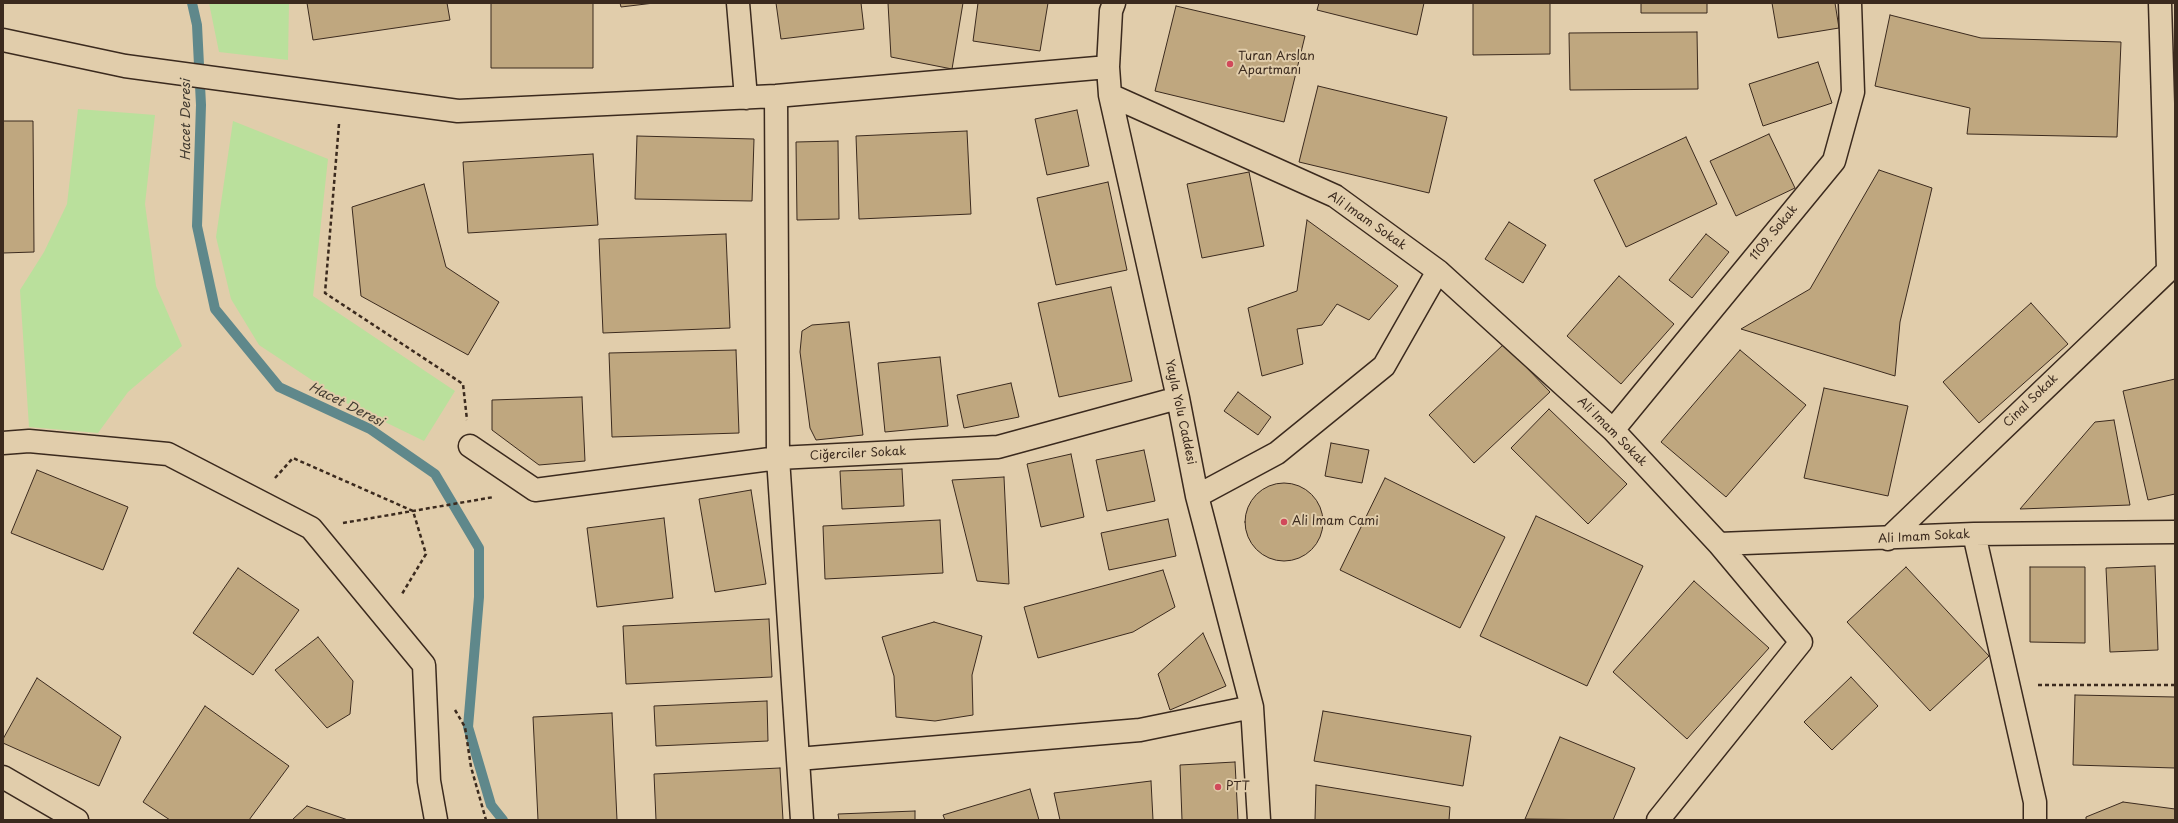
<!DOCTYPE html>
<meta charset="utf-8">
<style>
body{margin:0}
#map{position:relative;width:2178px;height:823px;overflow:hidden;background:#e1cdab;font-family:"Playpen Sans",sans-serif}
canvas{display:block}
.frame{position:absolute;inset:0;border:4px solid #3b2a1e;pointer-events:none}
</style>
<div id="map">
<canvas width="2178" height="823"></canvas>
<div class="frame"></div>
</div>
<script>
const ctx = document.querySelector('canvas').getContext('2d');
ctx.lineJoin = 'round';
function fill(path, color) { ctx.fillStyle = color; ctx.fill(path, 'evenodd'); }
const toPath = rows => new Path2D(rows.map(r => 'M' + r).join(''));
function strokePath(path, color, width, dash) { ctx.strokeStyle = color; ctx.lineWidth = width; ctx.lineCap = dash ? 'butt' : 'round'; ctx.setLineDash(dash || []); ctx.stroke(path); }
function label(font, color, halo, rows, align = 'center') {
  ctx.font = font + ' "Playpen Sans",sans-serif'; ctx.lineWidth = 4; ctx.setLineDash([]); ctx.textBaseline = 'middle'; ctx.strokeStyle = halo; ctx.fillStyle = color; for (const [text, x, y, turn = 0] of rows) {
    ctx.save(); ctx.translate(x, y); ctx.rotate((+turn || 0) * Math.PI / 180); ctx.textAlign = isNaN(turn) ? turn : align; if (halo) ctx.strokeText(text, 0, 0); ctx.fillText(text, 0, 0); ctx.restore();
  }
}
fill(toPath([
 [209,3,289,3,288,60,219,52],
 [78,109,155,115,145,204,156,286,182,346,128,392,98,433,29,427,20,290,44,252,67,204],
 [233,121,328,159,313,296,455,391,424,441,348,404,259,345,231,299,216,237]
]), '#bae09c');
strokePath(toPath([
 [192,3,197,25,201,105,197,226,215,309,279,387,370,429,435,474,479,548,479,597,468,727,491,805,503,820]
]), '#5f888b', 10);
const building = toPath([
 [307,3,447,3,450,20,313,40,307,3],
 [491,3,593,3,593,68,491,68,491,3],
 [620,3,654,3,621,7,620,3],
 [776,3,861,3,864,29,781,39,776,3],
 [888,3,963,3,952,69,891,57,888,3],
 [978,3,1048,3,1040,51,973,41,978,3],
 [1319,3,1424,3,1417,35,1317,10,1319,3],
 [1473,3,1550,3,1550,54,1473,55,1473,3],
 [1641,3,1707,3,1707,13,1641,13,1641,3],
 [1772,3,1835,3,1839,28,1778,38,1772,3],
 [1176,6,1305,36,1284,122,1155,91,1176,6],
 [1890,15,1981,38,2121,42,2117,137,1967,134,1970,108,1875,86,1890,15],
 [1697,32,1698,89,1570,90,1569,33,1697,32],
 [1818,62,1832,103,1763,126,1749,84,1818,62],
 [1318,86,1447,117,1429,193,1299,162,1318,86],
 [1077,110,1089,166,1047,175,1035,119,1077,110],
 [3,121,33,121,34,252,3,253,3,121],
 [967,131,971,214,859,219,856,136,967,131],
 [1769,134,1795,188,1736,216,1710,161,1769,134],
 [637,136,754,139,752,201,635,199,637,136],
 [1686,137,1717,204,1626,247,1594,180,1686,137],
 [838,141,839,219,797,220,796,142,838,141],
 [593,154,598,225,468,233,463,162,593,154],
 [1879,170,1932,188,1900,322,1895,376,1741,329,1810,289,1879,170],
 [1249,172,1264,246,1202,258,1187,184,1249,172],
 [1108,182,1127,270,1056,285,1037,198,1108,182],
 [424,184,446,267,499,302,468,355,361,296,352,207,424,184],
 [1307,220,1398,286,1369,320,1337,304,1322,325,1297,329,1303,364,1262,376,1248,308,1297,291,1307,220],
 [1509,222,1546,245,1523,283,1485,259,1509,222],
 [726,234,730,328,603,333,599,239,726,234],
 [1706,234,1729,252,1692,298,1669,280,1706,234],
 [1619,276,1674,324,1621,384,1567,336,1619,276],
 [1111,287,1132,381,1059,397,1038,303,1111,287],
 [2031,303,2068,344,1979,423,1943,382,2031,303],
 [849,322,863,435,816,440,810,428,800,352,802,331,812,325,849,322],
 [1504,344,1550,392,1474,463,1429,415,1504,344],
 [736,350,739,433,612,437,609,353,736,350],
 [1740,350,1806,405,1726,497,1661,442,1740,350],
 [940,357,948,426,885,432,878,363,940,357],
 [2175,379,2175,494,2148,500,2123,391,2175,379],
 [1011,383,1019,417,964,428,957,395,1011,383],
 [1824,388,1908,406,1888,496,1804,478,1824,388],
 [1238,392,1271,417,1258,435,1224,411,1238,392],
 [582,397,585,461,539,465,492,430,492,400,582,397],
 [1549,409,1627,484,1588,524,1511,448,1549,409],
 [2114,420,2130,505,2020,509,2095,422,2114,420],
 [1331,443,1369,450,1362,483,1325,476,1331,443],
 [1144,450,1155,501,1107,511,1096,460,1144,450],
 [1071,454,1084,517,1041,527,1027,464,1071,454],
 [902,469,904,506,842,509,840,471,902,469],
 [37,470,128,507,103,570,11,533,37,470],
 [1004,477,1009,584,977,581,952,480,1004,477],
 [1385,478,1505,537,1460,628,1340,570,1385,478],
 '1245 522a39 39 0 1 1 78 0a39 39 0 1 1-78 0Z',
 [751,490,766,584,715,592,699,499,751,490],
 [1536,516,1643,566,1587,686,1480,636,1536,516],
 [664,518,673,598,597,607,587,528,664,518],
 [1168,519,1176,556,1109,570,1101,533,1168,519],
 [940,520,943,573,825,579,823,526,940,520],
 [2155,566,2158,650,2110,652,2106,568,2155,566],
 [1906,567,1989,656,1930,711,1847,622,1906,567],
 [2030,567,2085,567,2085,643,2030,642,2030,567],
 [238,568,299,610,253,675,193,633,238,568],
 [1163,570,1175,607,1133,632,1038,658,1024,607,1163,570],
 [1694,581,1769,648,1687,739,1613,672,1694,581],
 [769,619,772,677,626,684,623,626,769,619],
 [934,622,982,636,972,675,973,715,935,721,896,717,894,676,882,637,934,622],
 [1203,633,1226,686,1170,710,1158,674,1203,633],
 [318,637,353,681,350,714,327,728,275,670,318,637],
 [1851,677,1878,706,1832,750,1804,722,1851,677],
 [37,678,121,737,99,786,3,743,3,739,37,678],
 [2075,695,2175,697,2175,768,2073,765,2075,695],
 [767,701,768,741,656,746,654,706,767,701],
 [205,706,289,766,249,820,170,820,143,802,205,706],
 [1323,711,1471,736,1463,786,1314,761,1323,711],
 [612,713,617,820,538,820,533,717,612,713],
 [1560,737,1635,768,1613,820,1525,819,1560,737],
 [1235,762,1238,820,1182,820,1180,765,1235,762],
 [780,768,783,820,656,820,654,774,780,768],
 [1151,781,1153,820,1060,820,1054,793,1151,781],
 [1316,785,1450,807,1449,820,1315,820,1316,785],
 [1030,789,1039,820,945,820,943,815,1030,789],
 [2123,802,2175,809,2175,820,2086,820,2086,817,2123,802],
 [307,806,348,820,292,820,307,806],
 [915,811,915,820,839,820,838,814,915,811]
]);
fill(building, '#bfa77f');
strokePath(building, '#3b2a1e', 1);
const minor = toPath([
 [738,3,746,98],
 [1114,3,1111,11,1108,67,1110,95,1178,398,1197,496,1252,707,1259,820],
 [2160,3,2168,270],
 [3,40,125,66,458,111,776,96,1108,67],
 [1110,95,1335,196,1438,271,1613,430,1719,544,1974,534,2175,532],
 [776,96,778,458,802,820],
 [1613,430,1834,161,1853,92,1850,3],
 [3,443,29,441,168,454,311,528,424,665,429,781,436,820],
 [470,446,535,490,778,458,998,447,1178,398],
 [1197,496,1277,453,1384,366,1438,271],
 [1974,534,2035,802,2035,820],
 [1888,539,2175,264],
 [798,759,1140,730,1252,707],
 [3,777,77,820],
 [1658,820,1801,642,1719,544]
]);
strokePath(minor, '#3b2a1e', 25);
strokePath(toPath([
 [339,124,325,293,463,384,467,420],
 [275,478,293,458,413,511,426,554,402,594],
 [343,523,494,497],
 [2038,685,2175,685],
 [455,710,465,727,471,767,486,820]
]), '#3b2a1e', 2.5, [4, 3]);
strokePath(minor, '#e1cdab', 22);
for (const [x, y, r, color] of [
 [1230,64,4,"#d1495b"],
 [1284,522,4,"#d1495b"],
 [1218,787,4,"#d1495b"]
]) { const dot = new Path2D(); dot.arc(x, y, r, 0, 2 * Math.PI); ctx.fillStyle = color; ctx.fill(dot); strokePath(dot, '#e1cdab', 1.5); }
label('12px', '#3b2a1e', '#e1cdab', [
 ["Turan Arslan",1238,57],
 ["Apartmanı",1238,71],
 ["Ali İmam Cami",1292,522],
 ["PTT",1226,787]
], 'left');
label('12px', '#3b2a1e', '#e1cdab', [
 ["Ali Imam Sokak",1367,221,35],
 ["1109. Sokak",1774,233,-51],
 ["Cinal Sokak",2031,401,-44],
 ["Yayla Yolu Caddesi",1180,412,78],
 ["Ali Imam Sokak",1612,432,45],
 ["Ciğerciler Sokak",858,454,-3],
 ["Ali Imam Sokak",1924,537,-3]
]);
label('italic 13px', '#413a30', '#e1cdab', [
 ["Hacet Deresi",186,120,-90],
 ["Hacet Deresi",346,405,27]
]);
</script>
